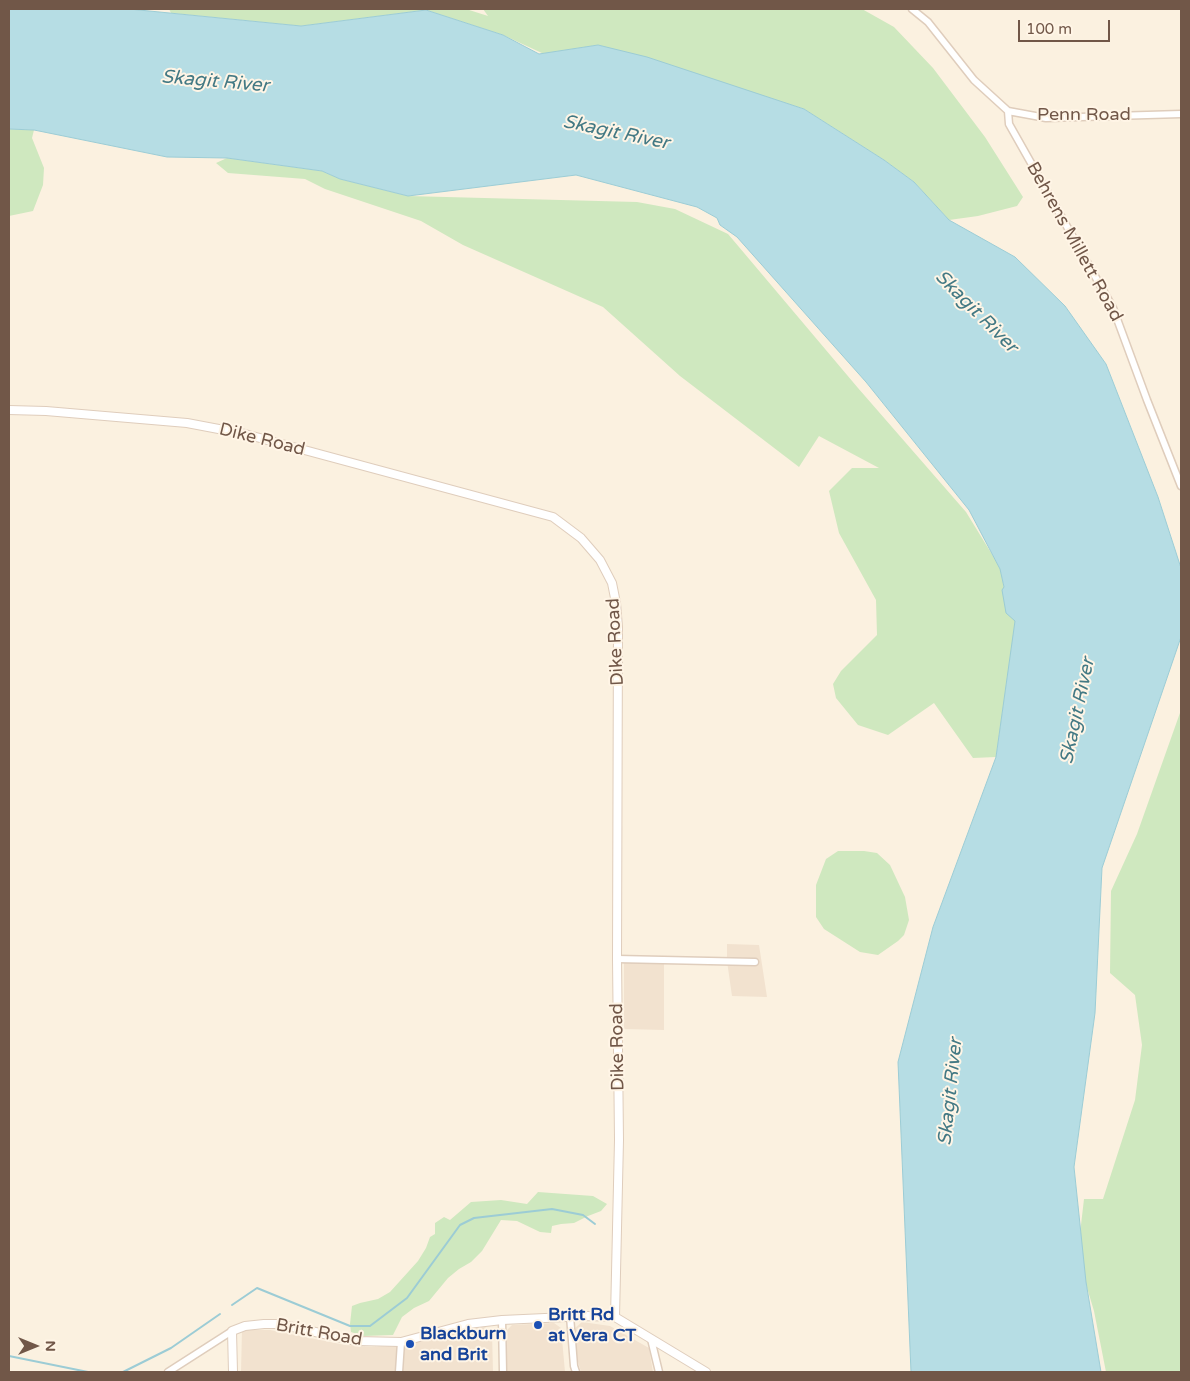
<!DOCTYPE html>
<style>
body{margin:0}
#map{position:relative;width:1190px;height:1381px;overflow:hidden;background:#fbf1e0;font-family:"Varela Round",sans-serif}
canvas{display:block}
.frame{position:absolute;inset:0;border:10px solid #715748;pointer-events:none}
.north{position:absolute;left:10px;top:1321px;width:50px;height:50px;-webkit-text-stroke:4px #fff5e6;paint-order:stroke;rotate:90deg;font-size:14px;font-weight:700;line-height:20px;text-align:center;color:#715748}
.north::after{content:'';display:block;margin:auto;width:18px;height:22px;background:#715748;clip-path:polygon(50% 0,100% 100%,50% 72%,0 100%)}
.scale{position:absolute;left:1018px;top:20px;width:92px;height:22px;box-sizing:border-box;border:2px solid #715748;border-top:0;padding-left:6px;font-size:15px;line-height:18px;white-space:nowrap;color:#715748;-webkit-text-stroke:4px #fff5e6;paint-order:stroke}
</style>
<div id="map">
<canvas width="1190" height="1381"></canvas>
<div class="frame"></div>
<div class="north">N</div>
<div class="scale">100 m</div>
</div>
<script>
const ctx = document.querySelector('canvas').getContext('2d');
ctx.lineJoin = 'round';
function fill(path, color) { ctx.fillStyle = color; ctx.fill(path, 'evenodd'); }
const toPath = rows => new Path2D(rows.map(r => 'M' + r).join(''));
function strokePath(path, color, width, dash) { ctx.strokeStyle = color; ctx.lineWidth = width; ctx.lineCap = dash ? 'butt' : 'round'; ctx.setLineDash(dash || []); ctx.stroke(path); }
function label(font, color, halo, rows, align = 'center') {
  ctx.font = font + ' "Varela Round",sans-serif'; ctx.lineWidth = 4; ctx.setLineDash([]); ctx.textBaseline = 'middle'; ctx.strokeStyle = halo; ctx.fillStyle = color; for (const [text, x, y, turn = 0] of rows) {
    ctx.save(); ctx.translate(x, y); ctx.rotate((+turn || 0) * Math.PI / 180); ctx.textAlign = isNaN(turn) ? turn : align; if (halo) ctx.strokeText(text, 0, 0); ctx.fillText(text, 0, 0); ctx.restore();
  }
}
fill(toPath([
 [727,944,759,945,767,997,732,996,727,961],
 [624,963,664,963,664,1030,624,1029],
 [582,1322,610,1326,649,1348,653,1372,581,1372,577,1358,575,1328],
 [554,1323,561,1328,565,1372,507,1372,507,1330,512,1325],
 [485,1327,492,1332,493,1372,241,1372,242,1330,270,1330,345,1345,371,1347,399,1346,465,1329]
]), '#f2e2cf');
fill(toPath([
 [169,9,466,9,488,16,483,9,862,9,894,27,933,68,985,137,1023,197,1017,206,978,216,949,220,914,182,884,160,804,109,598,45,544,54,503,35,426,10,301,26,171,13],
 [9,129,34,130,32,138,44,168,43,185,33,211,9,216],
 [227,158,322,171,340,179,408,196,637,202,675,209,728,234,858,388,966,512,1001,569,1004,587,1016,621,996,757,973,758,934,703,888,735,858,725,836,698,833,684,841,671,877,635,876,600,839,533,829,491,852,468,879,468,819,436,799,467,680,376,603,307,463,245,421,221,325,189,305,179,228,173,216,163],
 [1181,710,1181,1372,1106,1372,1094,1311,1085,1281,1079,1242,1084,1199,1103,1199,1135,1100,1142,1045,1135,995,1110,973,1111,891,1137,834],
 [838,851,864,851,877,853,890,865,905,897,909,920,904,935,898,941,878,955,860,952,824,929,816,917,816,885,826,859],
 [538,1192,593,1196,607,1204,601,1211,588,1216,574,1223,561,1224,552,1226,551,1233,540,1232,517,1221,501,1220,482,1251,471,1262,459,1269,448,1278,429,1301,414,1308,402,1317,393,1335,363,1336,351,1332,350,1324,352,1306,360,1303,378,1299,390,1292,418,1261,426,1248,430,1237,435,1234,435,1223,444,1217,450,1220,471,1202,501,1200,527,1204]
]), '#cfe8bf');
const water = toPath([
 [9,9,129,9,301,26,426,10,503,35,539,54,598,45,647,57,804,109,884,160,914,182,949,220,1015,257,1065,306,1106,364,1158,497,1181,568,1181,637,1102,868,1095,1013,1074,1167,1086,1282,1101,1372,911,1372,898,1062,933,927,996,757,1015,621,1006,613,1002,590,1004,587,1000,569,969,510,866,382,737,237,720,225,717,218,697,207,576,175,408,196,340,179,322,171,227,158,167,157,34,130,9,129,9,9]
]);
fill(water, '#b6dde4');
strokePath(water, '#9cccd5', 1);
strokePath(toPath([
 [232,1305,257,1288,350,1326,370,1326,407,1298,460,1225,474,1218,552,1209,583,1215,595,1224],
 [9,1356,88,1372],
 [123,1372,171,1348,220,1314]
]), '#9cccd5', 2);
const minor = toPath([
 [912,9,928,22,974,80,1008,111,1046,118,1181,114],
 [1008,111,1009,124,1113,308,1147,400,1181,486],
 [617,959,755,962],
 [570,1316,574,1366,576,1372],
 [502,1320,503,1372],
 [651,1339,659,1372],
 [168,1372,232,1331],
 [399,1372,401,1342]
]);
const tertiary = toPath([
 [9,410,46,411,187,423,245,434,553,517,581,538,600,560,612,583,616,603,618,627,617,959,619,1140,615,1317],
 [233,1372,232,1331,245,1326,264,1324,279,1324,356,1341,401,1342,468,1324,502,1320,588,1316,615,1317,706,1372]
]);
strokePath(minor, '#dfcdbc', 9);
strokePath(tertiary, '#dfcdbc', 10);
strokePath(minor, '#fff', 6);
strokePath(tertiary, '#fff', 8);
for (const [x, y, r, color] of [
 [538,1325,5,"#1a4fb4"],
 [410,1344,5,"#1a4fb4"]
]) { const dot = new Path2D(); dot.arc(x, y, r, 0, 2 * Math.PI); ctx.fillStyle = color; ctx.fill(dot); strokePath(dot, '#fff5e6', 2); }
label('18px', '#715748', '#fff5e6', [
 ["Penn Road",1084,115],
 ["Behrens Millett Road",1074,242,61],
 ["Dike Road",262,440,14],
 ["Dike Road",616,642,-93],
 ["Dike Road",618,1047,-91],
 ["Britt Road",319,1333,10]
]);
label('bold 18px', '#164399', '#fff5e6', [
 ["Britt Rd",548,1315],
 ["at Vera CT",548,1336],
 ["Blackburn",420,1334],
 ["and Brit",420,1355]
], 'left');
label('italic 19px', '#437984', '#fff5e6', [
 ["Skagit River",215,82,5],
 ["Skagit River",616,133,12],
 ["Skagit River",976,312,45],
 ["Skagit River",1078,711,-78],
 ["Skagit River",951,1092,-84]
]);
</script>
